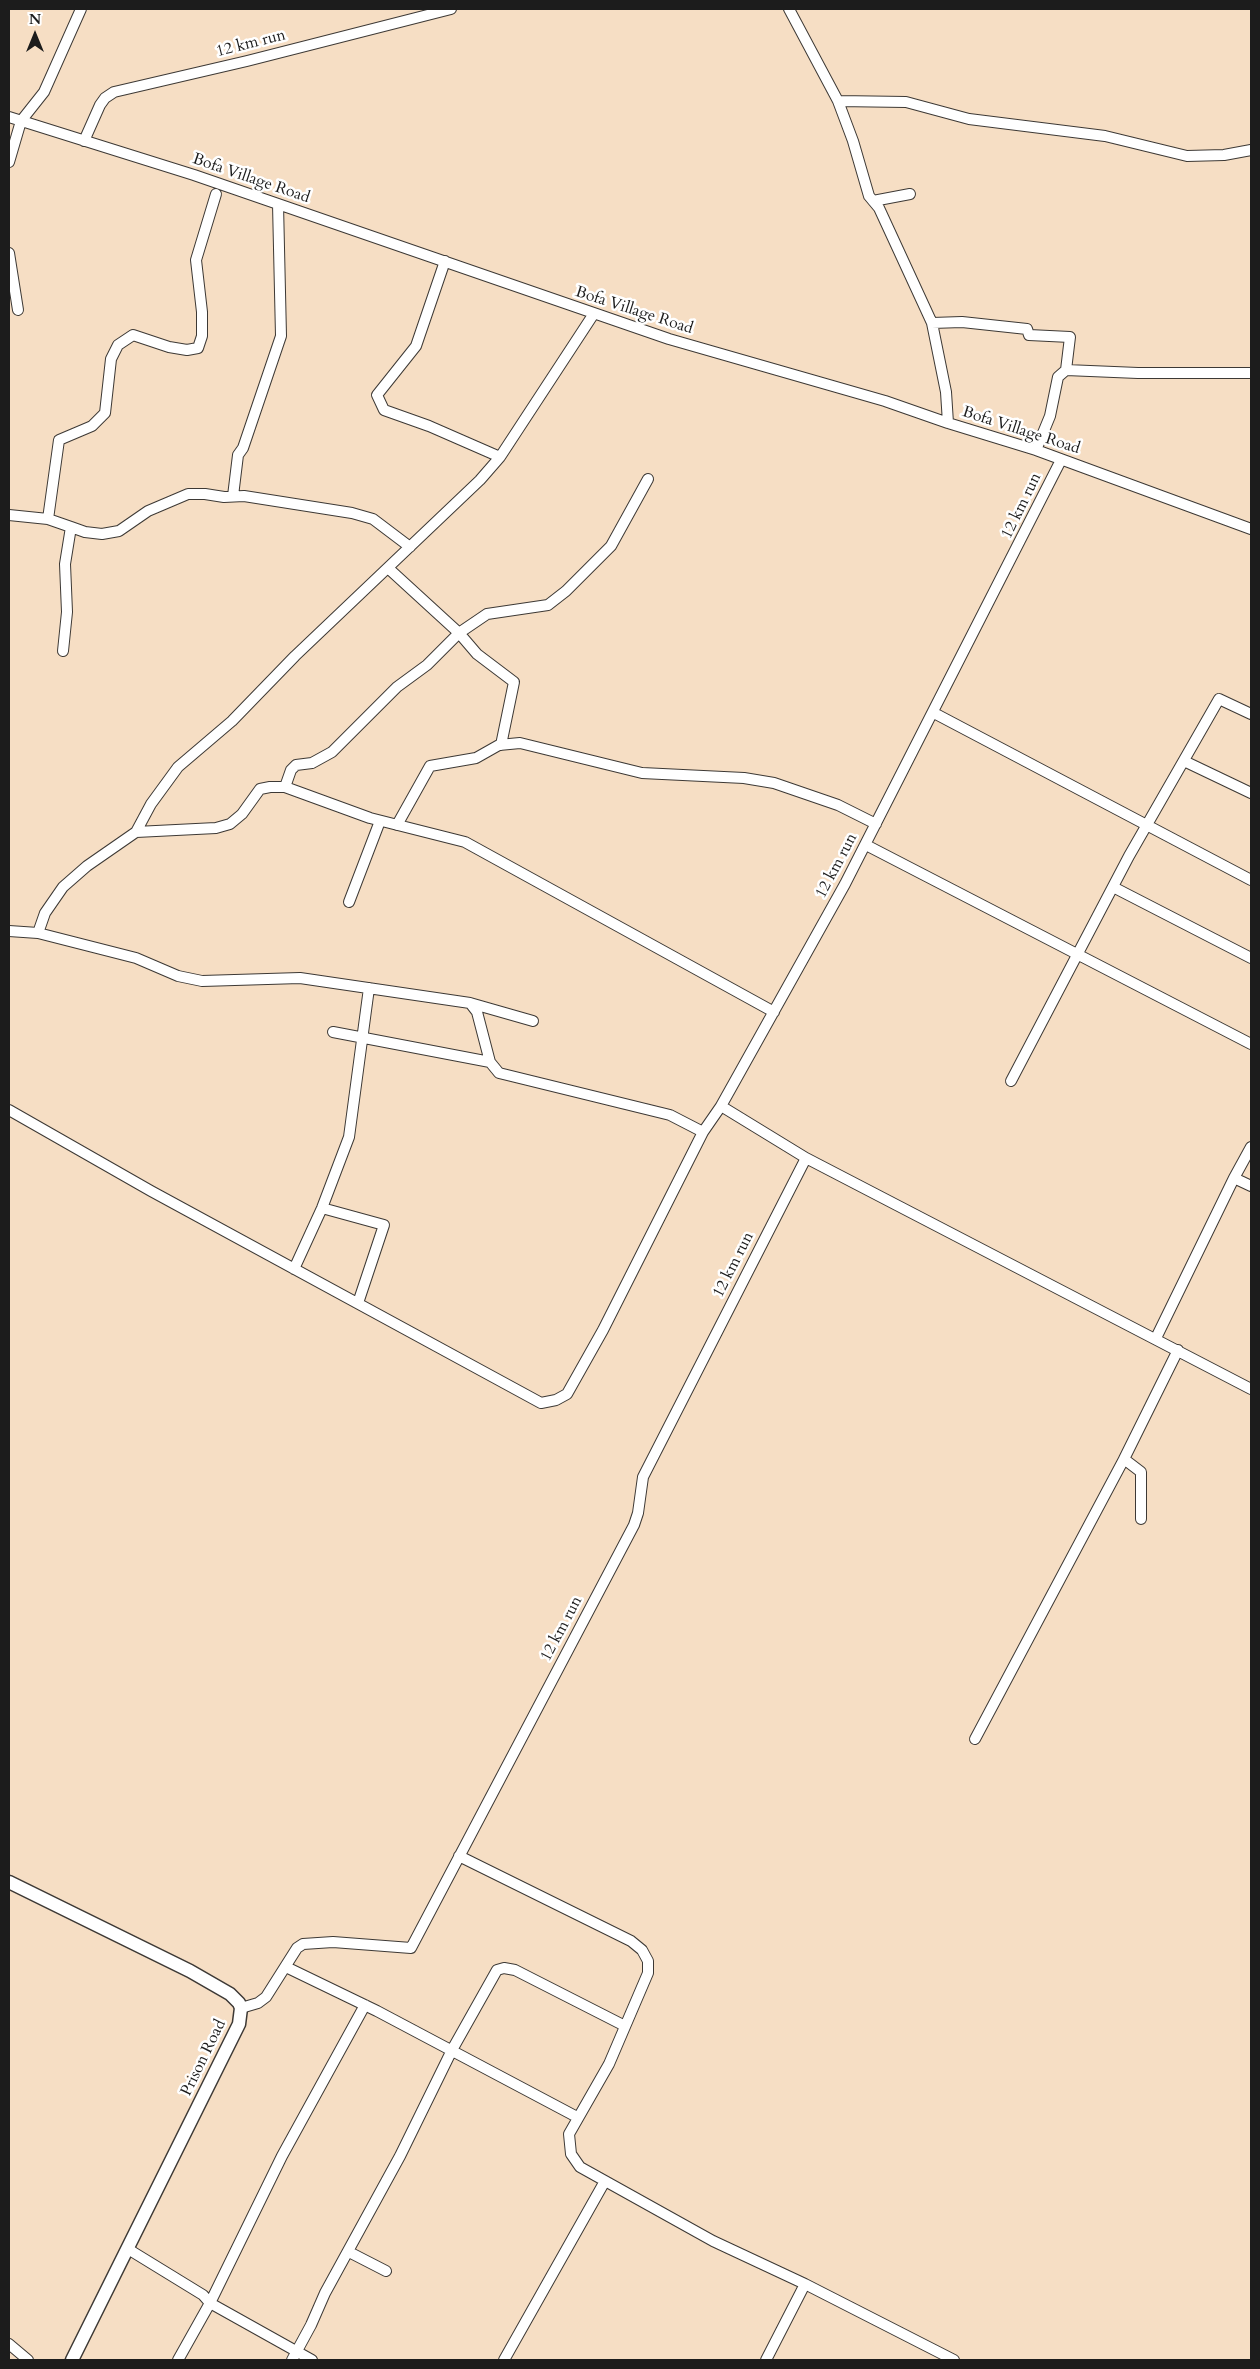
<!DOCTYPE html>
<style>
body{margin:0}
#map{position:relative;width:1260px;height:2369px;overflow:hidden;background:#f6dec4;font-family:Cardo,serif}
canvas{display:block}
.frame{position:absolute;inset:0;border:10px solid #1c1c1c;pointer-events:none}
.north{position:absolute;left:10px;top:10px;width:50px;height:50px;-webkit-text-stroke:4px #fff;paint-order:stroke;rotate:0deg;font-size:14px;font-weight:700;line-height:20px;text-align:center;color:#1c1c1c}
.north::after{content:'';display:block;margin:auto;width:18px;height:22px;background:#1c1c1c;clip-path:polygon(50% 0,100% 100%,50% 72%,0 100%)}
</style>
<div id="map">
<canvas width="1260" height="2369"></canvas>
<div class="frame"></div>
<div class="north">N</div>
</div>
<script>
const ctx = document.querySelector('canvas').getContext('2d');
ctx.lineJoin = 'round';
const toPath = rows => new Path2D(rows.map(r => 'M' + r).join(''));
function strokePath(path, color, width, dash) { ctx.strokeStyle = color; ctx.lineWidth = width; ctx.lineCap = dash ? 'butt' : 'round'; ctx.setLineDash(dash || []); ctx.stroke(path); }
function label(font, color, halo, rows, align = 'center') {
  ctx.font = font + ' Cardo,serif'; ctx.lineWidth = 5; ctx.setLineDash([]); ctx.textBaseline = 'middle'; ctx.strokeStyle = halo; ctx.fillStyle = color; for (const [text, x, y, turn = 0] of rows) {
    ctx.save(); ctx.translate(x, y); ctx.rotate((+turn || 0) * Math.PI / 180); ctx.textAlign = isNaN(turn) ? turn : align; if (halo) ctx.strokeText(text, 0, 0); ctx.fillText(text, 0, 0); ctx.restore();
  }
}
const minor = toPath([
 [789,9,838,101,853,141,869,196,879,208,932,323,946,392,948,423],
 [838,101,906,102,969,119,1105,136,1187,156,1224,155,1251,150],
 [9,117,194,175,669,339,885,401,948,423,1036,450,1251,529],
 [84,141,100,105,105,98,114,92,247,61,451,9],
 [9,162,21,121,44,92,81,9],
 [873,201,910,194],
 [9,253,18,310],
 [445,261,416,346,377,395,384,410,429,426,500,457],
 [932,323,962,322,1027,329,1029,335,1070,337,1066,370,1058,377,1050,416,1036,450],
 [1066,370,1138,373,1251,373],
 [233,496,238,455,243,448,281,336,278,204],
 [9,515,48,519,71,527,65,564,67,612,63,651],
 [48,519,59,440,92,426,105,413,111,359,118,345,133,335,169,347,187,350,198,348,202,336,202,312,196,260,216,194],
 [71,527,85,532,102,534,119,531,148,511,188,494,205,494,224,497,244,496,352,513,373,519,410,547],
 [388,568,459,633,477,654,514,682,501,745],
 [934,713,1251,880],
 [1184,761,1251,793],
 [285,787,291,770,296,765,312,763,332,752,397,687,427,665,459,633,487,614,548,605,566,591,611,546,648,479],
 [397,825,430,766,476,758,499,745,520,743,642,773,744,778,774,783,838,805,876,824],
 [136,832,216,828,230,824,242,814,260,789,270,787,285,787,370,818,465,842,774,1012],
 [866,845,1251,1044],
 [1113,887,1251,958],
 [349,902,380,821],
 [9,931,38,933,45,913,63,887,87,866,136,832,151,804,178,767,232,721,295,656,480,480,500,457,593,315],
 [38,933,136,958,178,976,202,981,300,978,470,1003,477,1012,490,1062,499,1073,670,1115,703,1132],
 [470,1003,533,1021],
 [333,1032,490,1062],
 [1011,1081,1129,856,1219,699,1251,714],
 [9,1110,151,1191,541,1403,556,1400,567,1394,603,1330,703,1132,721,1106],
 [806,1158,1251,1389],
 [1234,1178,1251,1186],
 [322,1208,384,1225,358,1303],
 [294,1269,322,1208,349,1137,369,988],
 [1156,1338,1234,1178,1251,1147],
 [1141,1519,1141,1472,1124,1459,1178,1350],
 [975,1739,1124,1459],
 [459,1856,631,1941,642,1950,648,1961,648,1973,609,2064,569,2134,571,2154,580,2167,713,2241,805,2284,954,2360],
 [286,1967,377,2011,577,2117],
 [241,2008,258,2003,266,1997,297,1948,303,1944,333,1942,411,1948,634,1525,638,1513,643,1477,806,1158,721,1106,845,884,1061,460],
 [128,2249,203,2295,210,2303,312,2360],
 [349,2252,386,2271],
 [9,2344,28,2360],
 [178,2360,210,2303,282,2156,365,2005],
 [292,2360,311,2325,325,2293,400,2156,452,2050,497,1970,504,1968,515,1970,625,2026],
 [504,2360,605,2181],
 [766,2360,805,2284]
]);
const tertiary = toPath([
 [9,1882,190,1971,230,1994,239,2003,241,2008,239,2024,72,2360]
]);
strokePath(minor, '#3d3935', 12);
strokePath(tertiary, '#3d3935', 15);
strokePath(minor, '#fff', 10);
strokePath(tertiary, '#fff', 12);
label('16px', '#1c1c1c', '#fff', [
 ["12 km run",251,44,-14],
 ["Bofa Village Road",251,179,19],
 ["Bofa Village Road",634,311,18],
 ["Bofa Village Road",1021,431,18],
 ["12 km run",1022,506,-64],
 ["12 km run",837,866,-62],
 ["12 km run",734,1265,-63],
 ["12 km run",562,1629,-62],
 ["Prison Road",204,2058,-64]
]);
</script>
